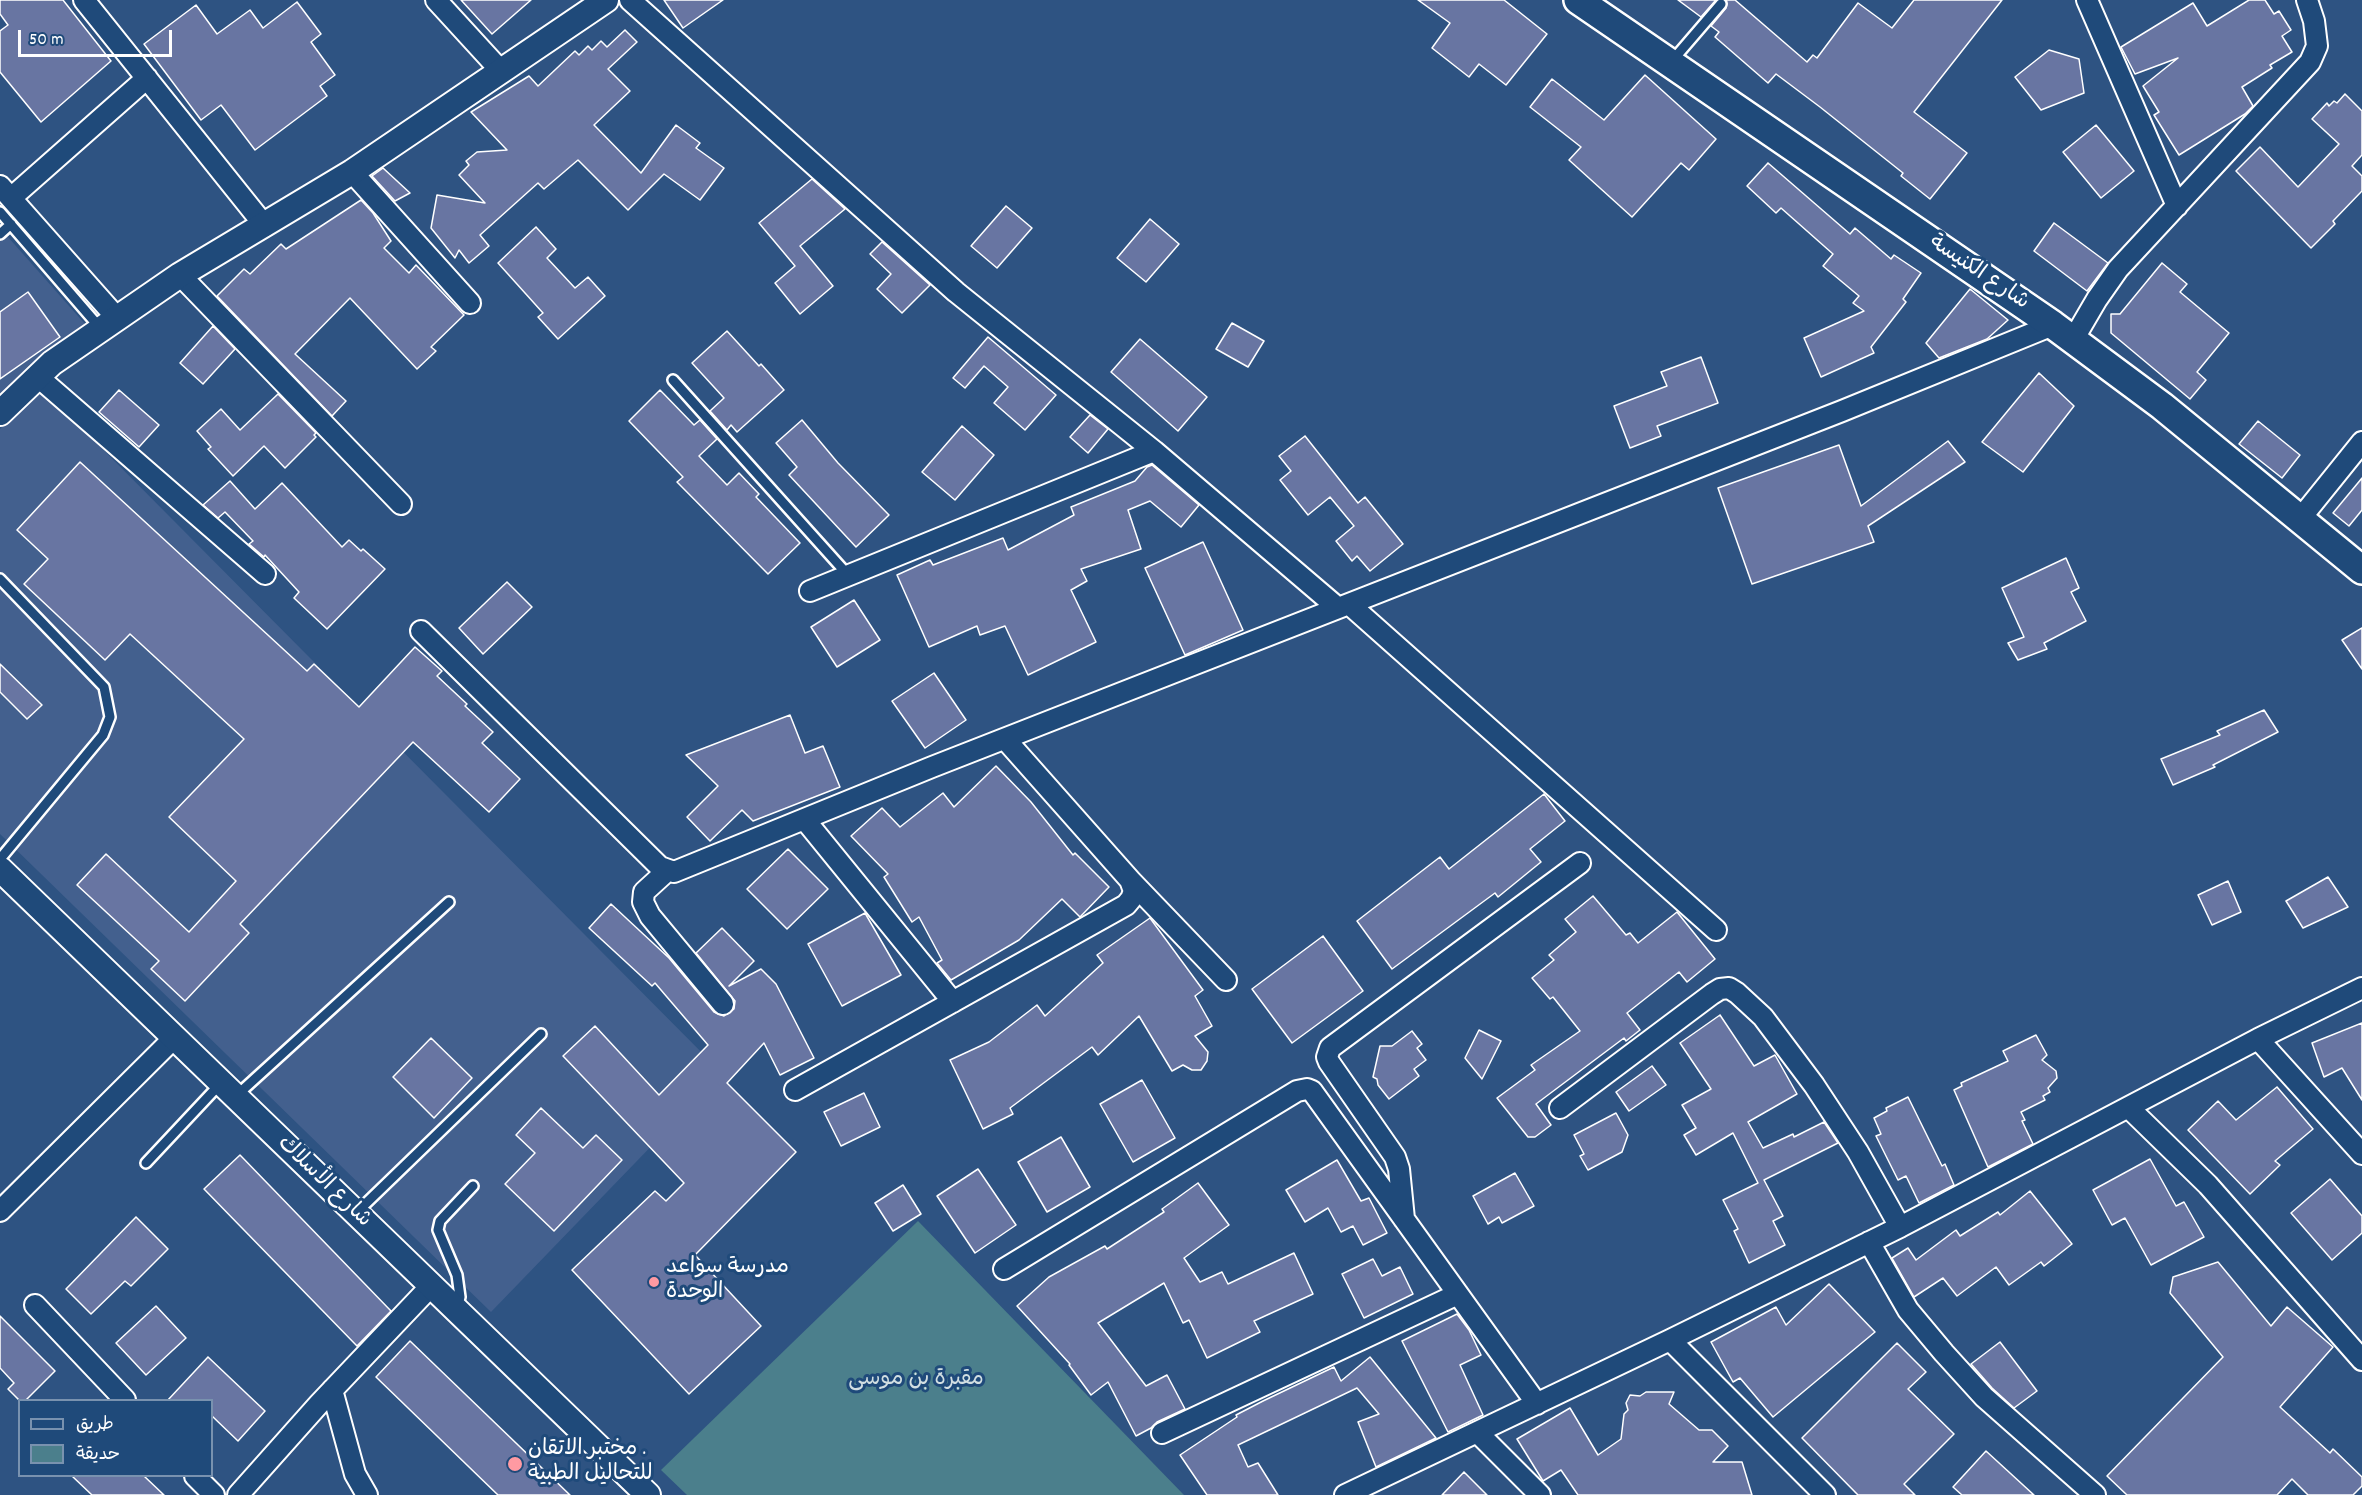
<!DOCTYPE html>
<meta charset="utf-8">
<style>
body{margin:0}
#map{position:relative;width:2362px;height:1495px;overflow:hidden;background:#2e5382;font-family:Dekko,"Playpen Sans Arabic",sans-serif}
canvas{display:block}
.legend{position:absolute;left:18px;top:1399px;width:195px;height:78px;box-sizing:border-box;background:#1f4a7a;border:2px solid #7992af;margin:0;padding:8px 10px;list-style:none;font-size:18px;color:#fff}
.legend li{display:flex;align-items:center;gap:12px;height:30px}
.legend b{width:30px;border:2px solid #7992af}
.scale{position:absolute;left:18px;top:30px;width:154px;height:27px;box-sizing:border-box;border:3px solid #fff;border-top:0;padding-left:8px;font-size:18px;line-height:21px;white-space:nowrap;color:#fff;-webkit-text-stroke:4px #1f4a7a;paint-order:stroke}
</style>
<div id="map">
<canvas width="2362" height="1495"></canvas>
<ul class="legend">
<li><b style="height:8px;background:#1f4a7a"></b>طريق</li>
<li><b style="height:16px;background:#4b7f8c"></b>حديقة</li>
</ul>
<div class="scale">50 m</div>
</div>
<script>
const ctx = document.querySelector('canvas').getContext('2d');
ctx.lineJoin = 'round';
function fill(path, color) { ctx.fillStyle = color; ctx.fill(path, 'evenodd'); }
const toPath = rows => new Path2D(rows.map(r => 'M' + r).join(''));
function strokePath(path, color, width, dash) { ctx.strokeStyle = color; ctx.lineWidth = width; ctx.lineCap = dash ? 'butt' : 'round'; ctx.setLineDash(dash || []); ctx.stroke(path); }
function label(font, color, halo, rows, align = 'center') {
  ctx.font = font + ' Dekko,"Playpen Sans Arabic",sans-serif'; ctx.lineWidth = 6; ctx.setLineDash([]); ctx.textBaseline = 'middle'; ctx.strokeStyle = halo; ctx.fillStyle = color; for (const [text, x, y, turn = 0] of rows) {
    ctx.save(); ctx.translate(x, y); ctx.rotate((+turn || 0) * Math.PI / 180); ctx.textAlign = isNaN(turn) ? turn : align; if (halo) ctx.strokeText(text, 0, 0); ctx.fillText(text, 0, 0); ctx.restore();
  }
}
fill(toPath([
 [0,228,85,324,0,403],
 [40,386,722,1073,491,1312,0,834,0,429]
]), '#43608e');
fill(toPath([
 [918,1221,1184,1495,687,1495,661,1470]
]), '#4b7f8c');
const building = toPath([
 [0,0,63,0,111,61,41,122,0,72,0,31,8,25,0,14,0,0],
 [461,0,531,0,492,34,461,0],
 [664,0,723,0,683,28,664,0],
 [1418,0,1504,0,1547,34,1506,85,1479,64,1469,77,1432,48,1450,23,1418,0],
 [1678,0,1716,0,1701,17,1678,0],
 [1726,0,1735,0,1807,62,1813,55,1817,58,1858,3,1892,28,1914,0,2002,0,1914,112,1967,153,1930,199,1901,176,1903,173,1820,107,1776,74,1768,83,1715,37,1719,32,1711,26,1726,8,1726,0],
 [2249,0,2265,0,2274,14,2279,11,2291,30,2282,36,2292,52,2270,65,2272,68,2242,87,2253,106,2245,114,2179,155,2154,115,2159,112,2143,86,2178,58,2135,74,2121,47,2193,3,2207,26,2249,0],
 [297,2,321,34,311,42,335,75,320,86,327,96,255,150,221,105,201,120,144,44,196,5,217,34,250,10,263,28,297,2],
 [625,30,637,42,608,69,630,91,594,125,641,173,676,125,700,143,696,148,724,168,700,200,664,174,628,210,578,160,544,189,538,183,480,235,489,246,469,263,459,250,455,258,431,228,437,195,485,203,459,175,469,165,466,161,477,152,507,150,471,112,529,76,538,86,575,51,579,55,588,46,592,50,601,41,607,47,625,30],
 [2049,50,2079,59,2084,93,2041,110,2015,77,2049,50],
 [1645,75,1716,139,1689,170,1681,163,1632,217,1569,160,1581,147,1530,107,1552,79,1604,120,1645,75],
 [2345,94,2362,111,2362,155,2352,166,2362,176,2362,191,2333,221,2335,224,2311,248,2236,171,2260,147,2298,187,2339,144,2312,119,2327,103,2329,106,2334,101,2337,103,2345,94],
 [2096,125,2134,171,2101,198,2063,152,2096,125],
 [1768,163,1850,234,1855,228,1891,259,1894,255,1921,273,1903,299,1906,302,1871,347,1874,353,1821,377,1804,338,1864,311,1853,303,1859,296,1823,266,1833,254,1781,208,1776,213,1747,186,1768,163],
 [383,168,410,193,395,201,372,176,383,168],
 [812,179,845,209,800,246,833,286,800,314,775,283,795,266,759,223,812,179],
 [361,200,373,213,391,241,384,248,409,273,416,265,464,315,431,347,436,351,417,369,350,298,295,354,346,401,332,416,217,296,244,269,250,274,281,244,286,249,361,200],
 [1006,206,1032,228,997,268,971,246,1006,206],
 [1150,219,1179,244,1146,282,1117,258,1150,219],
 [2054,223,2108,263,2087,291,2034,251,2054,223],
 [536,227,556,249,547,258,575,288,588,277,605,296,558,339,538,317,543,313,498,263,536,227],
 [882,242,930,285,902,313,877,289,891,274,870,254,882,242],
 [2162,263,2187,284,2180,292,2229,333,2197,372,2206,380,2190,399,2111,333,2111,314,2120,314,2162,263],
 [1970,289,2008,320,1987,339,1939,358,1926,343,1970,289],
 [28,292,60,337,0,379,0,312,28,292],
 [1232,323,1264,341,1248,367,1216,349,1232,323],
 [213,326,235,349,203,384,180,363,213,326],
 [727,331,759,366,761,364,784,390,737,432,731,425,727,430,710,411,724,398,692,363,727,331],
 [988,337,1056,395,1025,430,994,403,1008,387,984,366,965,388,953,378,988,337],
 [1140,339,1207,397,1178,431,1111,372,1140,339],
 [1701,357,1718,403,1657,426,1661,436,1630,448,1614,406,1667,386,1661,372,1701,357],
 [2039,373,2074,406,2023,472,1982,442,2039,373],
 [119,390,159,425,139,447,99,412,119,390],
 [660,390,694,425,700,420,717,439,699,456,727,485,739,473,759,494,756,497,800,543,768,574,677,482,683,477,629,421,660,390],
 [278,394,316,433,314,435,316,437,285,468,264,446,233,476,208,449,211,447,197,431,221,409,240,430,278,394],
 [1090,415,1108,429,1088,453,1070,437,1090,415],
 [802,420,838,463,889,515,856,547,789,475,797,467,776,443,802,420],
 [2258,421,2300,455,2282,478,2239,444,2258,421],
 [962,426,994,455,955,500,922,472,962,426],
 [1305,436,1358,503,1365,497,1403,544,1370,571,1357,556,1352,561,1336,541,1354,526,1330,497,1308,515,1280,480,1291,471,1279,456,1305,436],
 [1948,441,1965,462,1868,526,1874,542,1752,584,1718,488,1839,445,1861,506,1948,441],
 [80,462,307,671,314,664,359,707,415,647,442,671,437,676,467,704,465,706,493,732,482,743,520,779,489,812,413,742,240,924,249,933,185,1001,151,969,159,961,77,885,106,854,189,932,236,881,169,817,244,739,130,634,105,660,24,584,48,559,17,530,80,462],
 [1152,465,1199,505,1181,527,1150,501,1128,510,1141,549,1081,569,1087,581,1071,590,1096,642,1028,675,1005,626,980,635,977,626,929,647,897,575,930,560,933,565,1003,538,1008,550,1074,515,1071,507,1135,481,1147,467,1152,465],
 [2362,478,2362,510,2349,526,2333,513,2362,478],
 [230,481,255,509,282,483,342,547,349,540,361,551,363,549,385,569,327,629,294,598,299,592,265,555,264,557,249,544,253,541,225,512,218,518,203,505,230,481],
 [1203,542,1243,630,1185,655,1145,568,1203,542],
 [2066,558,2079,588,2071,592,2086,621,2044,643,2047,649,2018,660,2008,643,2024,637,2002,588,2066,558],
 [507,582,532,607,483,654,459,628,507,582],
 [854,600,880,640,837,667,811,627,854,600],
 [2362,628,2362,669,2342,640,2362,628],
 [0,664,42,705,27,719,0,692,0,664],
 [934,673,966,720,925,748,892,701,934,673],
 [2264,710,2278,732,2213,765,2215,767,2173,785,2161,759,2220,735,2217,731,2264,710],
 [790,715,805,753,823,746,840,787,753,821,742,810,710,841,687,817,718,786,686,755,790,715],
 [996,766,1031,802,1073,855,1075,853,1109,887,1080,917,1062,899,1019,940,951,980,937,963,942,960,919,917,912,922,884,877,888,874,851,836,882,808,900,827,943,793,954,807,996,766],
 [1544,794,1565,821,1530,849,1541,862,1498,897,1495,893,1392,969,1357,921,1440,857,1449,869,1544,794],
 [788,849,828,889,787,929,747,889,788,849],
 [2328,877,2348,907,2303,928,2286,901,2328,877],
 [2228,881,2241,912,2212,925,2198,895,2228,881],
 [1593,896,1626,935,1630,933,1638,943,1677,912,1715,959,1687,982,1679,972,1627,1013,1640,1030,1626,1041,1624,1038,1536,1104,1551,1125,1535,1137,1528,1137,1497,1098,1535,1070,1531,1065,1580,1031,1553,997,1550,999,1532,978,1554,960,1549,955,1576,932,1565,919,1593,896],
 [611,904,669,958,714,1012,724,1016,734,1009,735,1001,696,953,722,928,754,961,729,986,761,969,776,984,814,1058,780,1075,764,1043,727,1083,796,1152,695,1255,761,1326,689,1394,572,1270,655,1191,666,1201,684,1183,563,1056,595,1026,659,1095,708,1045,655,983,652,986,589,928,611,904],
 [865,913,901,975,842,1006,808,944,865,913],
 [1150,918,1203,990,1195,996,1212,1026,1195,1036,1208,1052,1207,1061,1201,1070,1192,1070,1183,1065,1172,1071,1139,1016,1098,1055,1092,1047,1010,1108,1013,1114,983,1129,950,1060,989,1042,1037,1005,1045,1016,1103,963,1097,955,1150,918],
 [1323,936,1363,991,1292,1043,1252,989,1323,936],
 [1720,1015,1754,1066,1775,1055,1797,1094,1748,1122,1763,1148,1793,1134,1794,1137,1824,1122,1838,1143,1764,1180,1783,1216,1773,1221,1785,1245,1749,1263,1734,1231,1738,1229,1723,1200,1758,1183,1733,1133,1696,1155,1684,1135,1696,1128,1682,1105,1711,1089,1680,1043,1720,1015],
 [2362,1023,2362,1100,2342,1068,2324,1077,2312,1043,2362,1023],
 [1479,1030,1501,1041,1482,1079,1465,1058,1479,1030],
 [1412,1031,1422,1044,1417,1048,1426,1060,1414,1069,1419,1076,1389,1099,1378,1085,1377,1079,1373,1077,1380,1046,1392,1046,1412,1031],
 [2036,1035,2047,1055,2042,1060,2056,1071,2057,1078,2048,1088,2050,1092,2043,1096,2045,1100,2021,1112,2025,1120,2022,1121,2033,1144,1988,1167,1954,1090,1962,1086,1961,1083,2008,1061,2003,1051,2036,1035],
 [431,1038,472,1078,434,1118,393,1077,431,1038],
 [1652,1066,1666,1085,1629,1111,1616,1092,1652,1066],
 [1142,1080,1175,1138,1133,1162,1100,1104,1142,1080],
 [2277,1087,2313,1129,2275,1161,2280,1165,2250,1194,2188,1130,2218,1101,2236,1120,2277,1087],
 [864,1093,880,1127,841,1146,824,1112,864,1093],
 [1908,1097,1942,1166,1945,1164,1954,1185,1919,1203,1906,1176,1898,1180,1876,1136,1881,1134,1874,1118,1887,1111,1886,1108,1908,1097],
 [541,1108,583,1148,596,1135,622,1160,554,1231,505,1184,535,1153,516,1135,541,1108],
 [1616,1113,1628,1135,1622,1152,1588,1170,1580,1156,1584,1154,1574,1135,1616,1113],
 [1061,1137,1090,1187,1047,1212,1018,1162,1061,1137],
 [240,1155,391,1311,357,1346,204,1189,240,1155],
 [2150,1159,2176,1206,2184,1202,2204,1237,2151,1265,2125,1218,2112,1225,2093,1190,2150,1159],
 [1337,1160,1361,1201,1369,1198,1387,1233,1363,1245,1353,1226,1341,1232,1328,1208,1305,1222,1286,1190,1337,1160],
 [978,1169,1016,1225,975,1253,937,1196,978,1169],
 [1515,1173,1534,1206,1502,1223,1499,1217,1488,1224,1473,1196,1515,1173],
 [2330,1179,2362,1216,2362,1233,2332,1260,2291,1213,2330,1179],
 [1198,1183,1229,1225,1184,1258,1200,1282,1222,1272,1228,1284,1294,1253,1313,1294,1254,1321,1260,1332,1207,1358,1189,1320,1183,1323,1164,1283,1098,1323,1146,1386,1167,1375,1185,1409,1157,1422,1151,1428,1136,1436,1108,1382,1091,1395,1069,1365,1070,1364,1017,1306,1049,1277,1105,1246,1107,1249,1164,1212,1162,1209,1198,1183],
 [903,1185,921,1214,893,1231,875,1203,903,1185],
 [2030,1191,2072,1244,2044,1266,2041,1262,2009,1285,1996,1267,1957,1296,1943,1278,1914,1297,1892,1258,1908,1248,1916,1260,1956,1230,1960,1236,1998,1212,2000,1215,2030,1191],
 [136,1217,168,1249,131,1286,125,1281,91,1314,66,1289,136,1217],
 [1373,1259,1382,1276,1400,1267,1413,1294,1364,1318,1342,1274,1373,1259],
 [2218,1262,2271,1326,2287,1307,2333,1347,2280,1407,2330,1453,2333,1449,2362,1477,2362,1486,2353,1495,2308,1495,2292,1479,2277,1495,2127,1495,2107,1476,2223,1357,2170,1293,2173,1277,2218,1262],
 [1829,1284,1875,1332,1773,1417,1740,1378,1733,1382,1711,1342,1776,1307,1786,1325,1829,1284],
 [156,1306,186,1338,146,1375,116,1343,156,1306],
 [1457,1314,1469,1330,1481,1355,1460,1365,1483,1415,1448,1432,1402,1341,1457,1314],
 [0,1316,55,1371,25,1401,20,1401,8,1389,14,1383,0,1368,0,1316],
 [410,1341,570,1495,498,1495,376,1377,410,1341],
 [2000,1342,2037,1391,2014,1408,1992,1388,1971,1364,2000,1342],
 [1897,1343,1926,1372,1908,1389,1954,1434,1904,1484,1915,1495,1858,1495,1802,1438,1897,1343],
 [208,1357,265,1411,238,1441,212,1416,212,1401,167,1401,208,1357],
 [1370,1357,1436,1438,1376,1467,1358,1422,1379,1414,1357,1388,1238,1445,1248,1467,1258,1463,1278,1495,1207,1495,1180,1455,1237,1417,1236,1415,1263,1401,1334,1367,1341,1381,1370,1357],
 [1646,1392,1674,1392,1669,1404,1699,1430,1712,1430,1728,1446,1713,1462,1742,1462,1752,1495,1578,1495,1561,1470,1543,1481,1517,1439,1570,1408,1598,1455,1621,1439,1624,1414,1628,1410,1626,1403,1630,1395,1640,1396,1646,1392],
 [1986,1451,2034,1495,1962,1495,1953,1487,1986,1451],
 [1464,1472,1487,1495,1442,1495,1464,1472],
 [72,1476,144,1476,164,1495,92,1495,72,1476]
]);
fill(building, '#6875a2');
strokePath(building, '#fff', 1.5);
const service = toPath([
 [1672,61,1721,4],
 [0,212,101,329],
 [0,234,11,224],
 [673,380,848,575],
 [0,579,104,687,110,717,103,735,0,859],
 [236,1096,449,902],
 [146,1163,220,1084],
 [357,1212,541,1034],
 [457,1308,460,1297,457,1275,438,1230,440,1221,473,1186]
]);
const minor = toPath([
 [84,0,265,226],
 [436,0,501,71],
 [630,0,956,292,1154,451,1338,608],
 [2087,0,2177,206],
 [352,172,470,303],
 [0,186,117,318],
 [11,198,147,78],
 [180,275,401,504],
 [2073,340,2097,299,2118,269,2310,62,2317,46,2314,21,2307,0],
 [37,376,265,574],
 [2300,519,2362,442],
 [810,591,1154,451],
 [1349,604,1716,930],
 [421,631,660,867,674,872,932,767,1842,411,2053,325],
 [805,820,953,1002],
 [667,871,644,892,643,902,650,916,723,1004],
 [1130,880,1226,980],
 [2258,1039,2362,1154],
 [795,1090,1126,905,1131,899,1134,891,1130,880,1005,739],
 [1560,1108,1712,994,1720,989,1729,988,1737,993,1763,1017,1814,1085,1858,1152,1900,1227],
 [2129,1108,2208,1185,2362,1360],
 [0,1211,174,1038],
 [1404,1219,1399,1169,1395,1157,1329,1062,1327,1057,1330,1048,1580,863],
 [1869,1242,1908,1310,1944,1353,1984,1397,2095,1495],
 [1004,1269,1297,1091,1307,1089,1312,1091,1537,1404],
 [35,1305,125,1400],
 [1670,1340,1825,1495],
 [332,1390,355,1474,367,1495],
 [1477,1432,1540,1495],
 [1162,1433,1458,1294],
 [195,1476,214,1495],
 [238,1495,319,1404,431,1286],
 [1345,1495,1670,1340,1900,1227,2258,1039,2362,988]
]);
const tertiary = toPath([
 [0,413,52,363,180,275,352,172,606,0],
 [0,869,648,1495]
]);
const secondary = toPath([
 [1578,0,2053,325,2162,406,2362,570]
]);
strokePath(service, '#fff', 14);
strokePath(minor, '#fff', 24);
strokePath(tertiary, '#fff', 28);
strokePath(secondary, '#fff', 32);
strokePath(service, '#1f4a7a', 9);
strokePath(minor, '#1f4a7a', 20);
strokePath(tertiary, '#1f4a7a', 24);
strokePath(secondary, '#1f4a7a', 27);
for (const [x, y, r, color] of [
 [654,1282,6,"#ff9aa2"],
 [515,1464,8,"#ff9aa2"]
]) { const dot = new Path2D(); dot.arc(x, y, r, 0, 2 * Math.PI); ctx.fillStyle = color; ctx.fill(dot); strokePath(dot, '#1f4a7a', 2); }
label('22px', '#fff', '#1f4a7a', [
 ["شارع الكنيسة",1978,274,34],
 ["شارع الأسلاك",323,1183,44]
]);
label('22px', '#fff', '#1f4a7a', [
 ["مدرسة سواعد",666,1269],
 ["الوحدة",666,1294],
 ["مختبر اﻻتقان .",528,1451],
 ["للتحاليل الطبية",528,1476]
], 'left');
label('22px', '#d2dfe2', '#1f4a7a', [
 ["مقبرة بن موسى",916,1381]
]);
</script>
